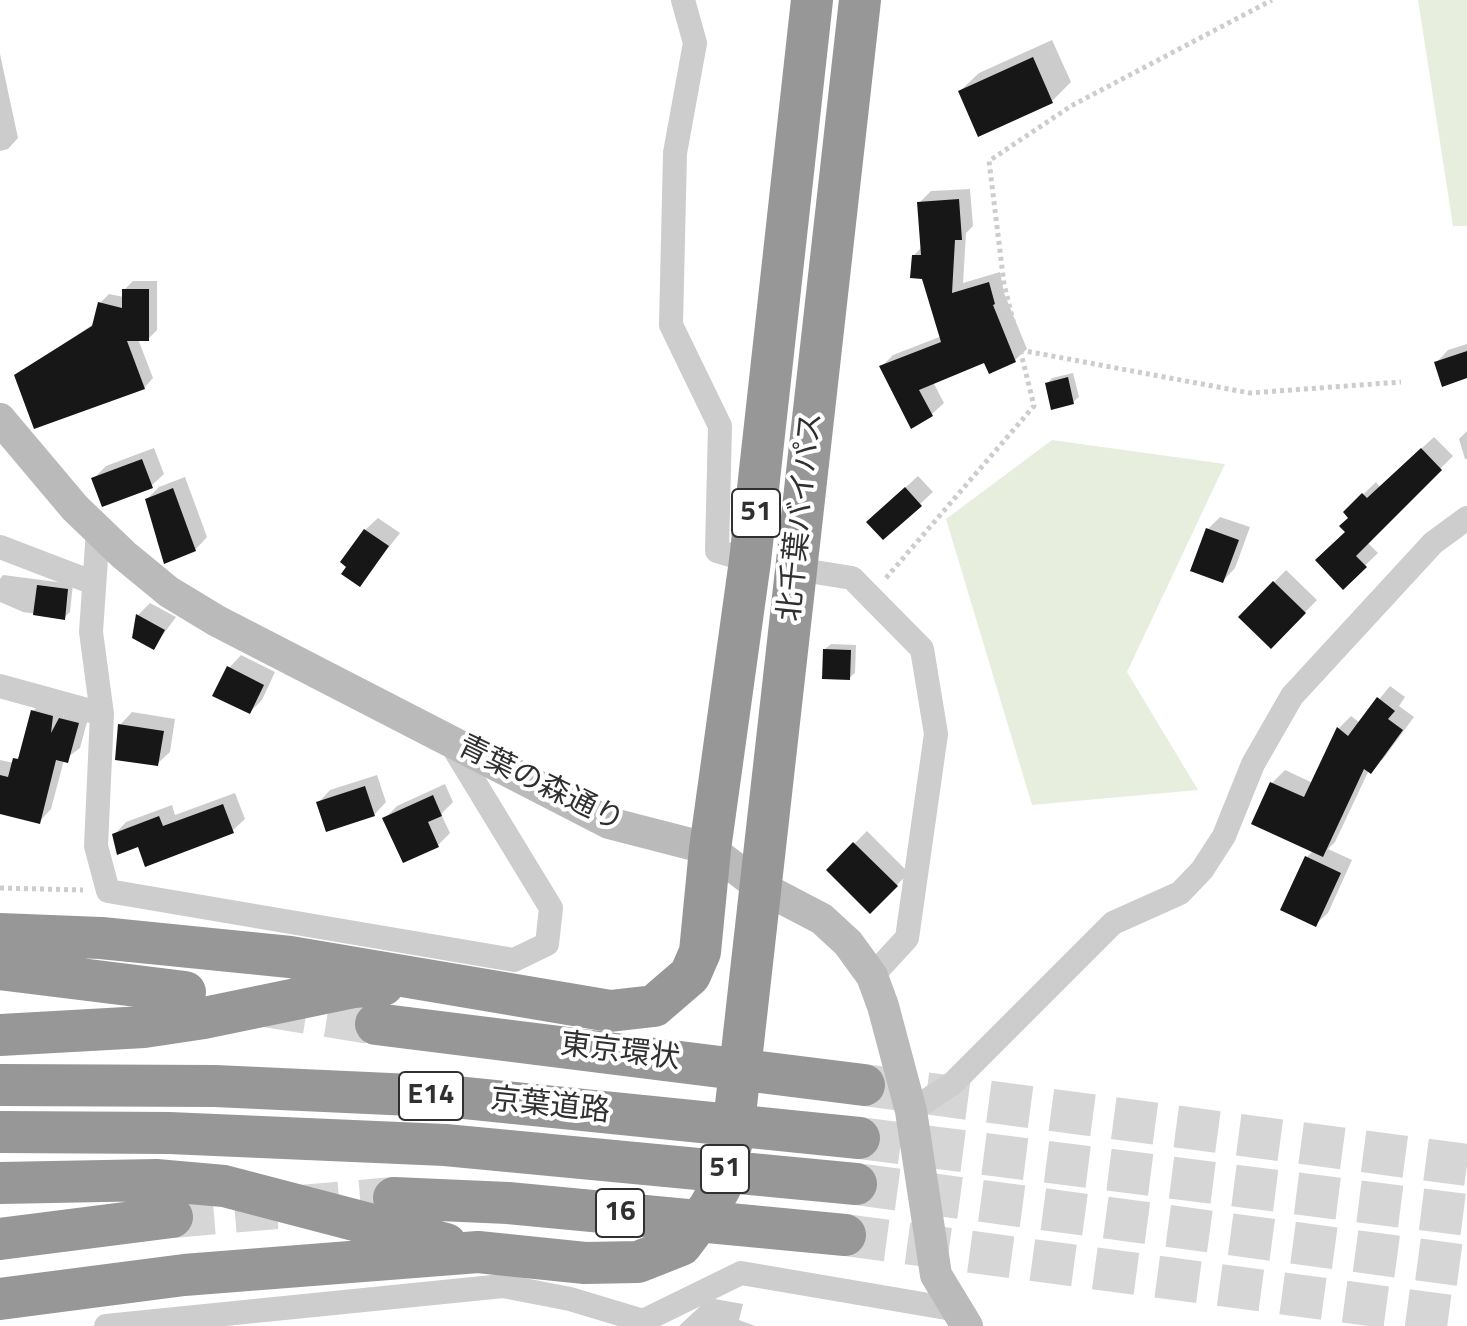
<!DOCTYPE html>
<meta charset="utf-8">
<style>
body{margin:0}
canvas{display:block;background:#fff}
</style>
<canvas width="1467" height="1326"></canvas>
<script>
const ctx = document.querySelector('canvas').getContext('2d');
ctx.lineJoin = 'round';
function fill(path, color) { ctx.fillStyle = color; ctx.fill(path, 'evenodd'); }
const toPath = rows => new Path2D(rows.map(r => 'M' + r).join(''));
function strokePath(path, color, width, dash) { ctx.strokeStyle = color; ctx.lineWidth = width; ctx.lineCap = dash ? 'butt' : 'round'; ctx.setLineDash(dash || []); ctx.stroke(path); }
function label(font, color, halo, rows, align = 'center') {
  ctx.font = font + ' "Titillium Web","Noto Sans JP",sans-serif'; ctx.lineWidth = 8; ctx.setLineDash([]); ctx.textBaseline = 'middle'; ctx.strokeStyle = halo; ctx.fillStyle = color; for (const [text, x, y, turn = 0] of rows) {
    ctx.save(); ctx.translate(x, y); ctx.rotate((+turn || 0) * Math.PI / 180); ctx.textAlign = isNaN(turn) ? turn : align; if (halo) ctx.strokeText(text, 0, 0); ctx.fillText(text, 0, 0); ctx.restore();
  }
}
fill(toPath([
 [1418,0,1467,0,1467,226,1453,226],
 [1052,440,1225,464,1127,672,1198,790,1032,805,946,519]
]), '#e8eede');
fill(toPath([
 [1052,40,1071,82,1052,101,979,134,960,91,979,73],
 [0,54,18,138,8,149,0,151],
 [970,189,973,226,966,233,963,283,1000,272,1004,293,1027,349,1015,360,985,360,933,382,944,403,932,414,881,367,893,355,942,336,914,255,922,247,919,203,931,191],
 [133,281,157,281,157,330,148,339,138,339,153,378,144,388,16,376,95,323,100,303,109,294,124,297,124,290],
 [1467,344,1467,376,1436,363,1448,350],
 [1073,373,1079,397,1073,402,1047,384,1052,378],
 [1467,431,1467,459,1465,459,1459,439],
 [1434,437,1453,456,1367,542,1378,553,1343,587,1350,517,1345,512,1376,482,1380,487],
 [154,448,164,474,151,486,94,478,106,466],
 [918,476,933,492,920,504,881,510],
 [185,477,207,537,195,550,164,560,157,541,161,537,147,499,159,487],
 [1220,517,1250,527,1235,568,1223,581,1208,529],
 [378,518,400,533,360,584,365,530],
 [1286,570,1317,600,1271,647,1240,617],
 [3,575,73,584,70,612,64,618,23,612,0,602,0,579],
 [150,603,176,617,153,648,138,615],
 [831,644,856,645,855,673,849,678,825,649],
 [241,655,275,672,262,700,250,712,229,668],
 [1390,686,1405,697,1399,706,1414,717,1383,759,1369,770,1335,842,1328,849,1352,860,1328,913,1315,925,1307,857,1314,850,1254,823,1272,783,1285,770,1313,783,1339,728,1351,716,1360,723],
 [45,699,64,704,63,717,73,706,90,711,80,748,64,760,51,809,39,822,0,812,0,760,14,763,22,752,33,711],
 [132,712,175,719,170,752,157,764,120,725],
 [377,775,386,802,374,815,318,803,330,790],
 [445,784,453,802,441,814,450,833,438,845,385,818,397,806],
 [235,793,245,819,232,831,139,845,114,835,126,822,172,805,175,815],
 [867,831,909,873,870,911,828,870],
 [709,1298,743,1304,739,1320,755,1326,679,1326]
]), '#0003');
fill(toPath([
 [1033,57,1053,103,978,137,958,91],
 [959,199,962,240,955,240,952,293,989,282,995,304,993,305,1016,362,989,374,984,363,919,390,933,416,911,429,879,366,941,342,922,279,910,278,912,255,921,255,917,202],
 [122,289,149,289,149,341,127,341,145,389,34,429,14,375,92,326,98,302,122,308],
 [1467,351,1467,378,1442,387,1434,362],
 [1068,377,1074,404,1051,410,1045,383],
 [1421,448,1442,470,1356,556,1367,567,1343,590,1315,560,1345,532,1339,526,1348,518,1343,512,1362,493,1367,498],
 [142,459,153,488,102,507,91,478],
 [905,487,922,506,883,540,866,522],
 [173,488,196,551,164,564,145,499],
 [1206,528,1239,540,1223,583,1190,571],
 [364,529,389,546,360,587,341,574,346,567,340,562],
 [1273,581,1306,613,1271,649,1238,617],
 [37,585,68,589,65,620,33,615],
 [136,614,165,630,154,650,132,638],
 [823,649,851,650,850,680,822,679],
 [227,666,264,685,250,714,212,696],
 [1377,697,1395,711,1388,719,1403,730,1371,774,1364,769,1323,857,1251,824,1270,782,1304,797,1337,727,1348,736],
 [31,710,53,716,51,733,59,718,79,723,68,763,56,760,40,824,0,814,0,775,8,777,13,758,18,759],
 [118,724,164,731,158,766,115,760],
 [365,786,375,816,326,832,316,802],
 [433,795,442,816,428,822,439,847,403,863,382,818],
 [223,804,234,833,145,867,138,847,117,855,112,834,159,816,163,826],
 [853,842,898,886,870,914,826,870],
 [1305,856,1341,873,1316,927,1280,910]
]), '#171717');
strokePath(toPath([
 [265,1006,376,1024],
 [864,1085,1467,1165],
 [859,1138,1467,1215],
 [856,1184,1467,1266],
 [172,1217,394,1198],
 [845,1235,1467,1318]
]), '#d6d6d6', 42, [42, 21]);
strokePath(toPath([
 [1020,350,1250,393,1401,382],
 [886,578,1034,406,1004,284,989,161,1071,106,1272,0],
 [0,888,83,890]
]), '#cdcdcd', 5, [4, 4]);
strokePath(toPath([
 [683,0,695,43,675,153,671,325,720,426,717,551,750,561],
 [98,530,91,632,102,714,96,846,108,891,514,960,547,944,551,908,450,742],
 [0,547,94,583],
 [796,569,852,578,922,649,936,734,907,938,872,976],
 [0,686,102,714],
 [911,1111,953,1083,1113,923,1180,893,1202,870,1224,836,1253,764,1292,696,1433,543,1467,518],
 [106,1326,503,1286,570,1299,643,1321,741,1273,958,1310]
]), '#cdcdcd', 24);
strokePath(toPath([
 [0,419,75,508,124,555,169,592,217,621,609,823,710,849,759,886,822,919,848,943,872,976,883,1006,911,1111,936,1275,967,1326]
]), '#bababa', 32);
strokePath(toPath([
 [0,934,101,938,290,957,610,1011,654,1006,690,975,700,952,710,849,750,561,812,0],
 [0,969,185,992],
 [376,1024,864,1085],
 [0,1035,144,1027,204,1018,354,987,383,985],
 [0,1085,215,1086,455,1097,859,1138],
 [0,1132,169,1133,445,1145,856,1184],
 [0,1183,156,1180,224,1186,446,1244],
 [394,1198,508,1203,845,1235],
 [0,1239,172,1217],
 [0,1299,184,1275,478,1252,585,1263,638,1262,681,1245,709,1208,722,1184,732,1141,860,0]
]), '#979797', 42);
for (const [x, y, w] of [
 [756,513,48],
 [431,1096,64],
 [725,1169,48],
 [620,1213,48]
]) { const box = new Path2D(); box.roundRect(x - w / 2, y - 24, w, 48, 6); ctx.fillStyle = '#fff'; ctx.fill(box); strokePath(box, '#303030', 2); }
label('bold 28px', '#303030', null, [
 ["51",756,513],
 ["E14",431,1096],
 ["51",725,1169],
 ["16",620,1213]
]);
label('30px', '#303030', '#fff', [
 ["北千葉バイパス",802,517,-84],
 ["青葉の森通り",540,785,26],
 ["東京環状",620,1053,7],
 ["京葉道路",550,1107,6]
]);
</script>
